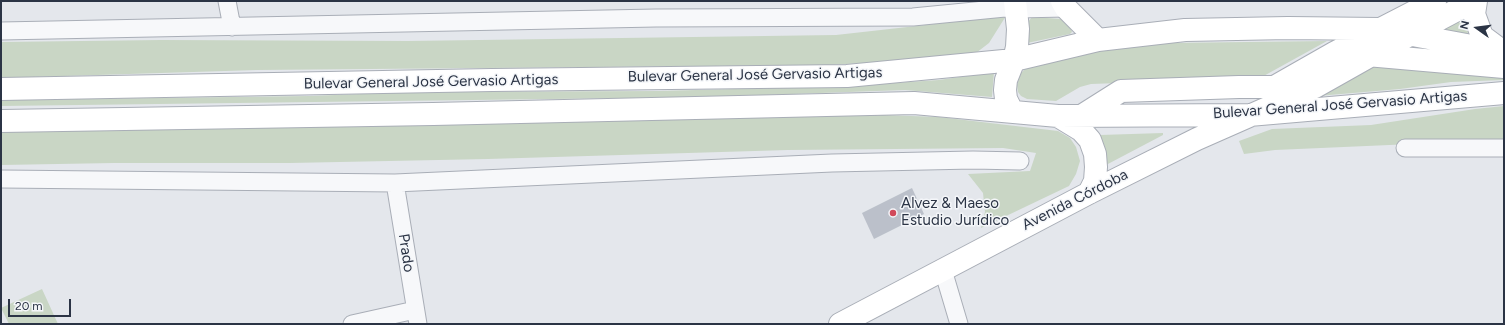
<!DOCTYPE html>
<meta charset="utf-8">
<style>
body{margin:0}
#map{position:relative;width:1505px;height:325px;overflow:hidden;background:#e4e7ec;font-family:Figtree,sans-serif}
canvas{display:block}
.frame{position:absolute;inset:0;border:2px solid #2b3445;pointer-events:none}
.north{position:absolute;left:1457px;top:8px;width:40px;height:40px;-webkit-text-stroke:3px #f4f6f9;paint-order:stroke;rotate:284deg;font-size:11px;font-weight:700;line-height:16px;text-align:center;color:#2b3445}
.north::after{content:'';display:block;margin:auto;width:14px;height:18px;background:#2b3445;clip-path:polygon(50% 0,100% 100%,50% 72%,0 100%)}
.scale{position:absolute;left:8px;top:299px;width:63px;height:18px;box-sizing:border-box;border:2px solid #2b3445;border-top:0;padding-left:5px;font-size:12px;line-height:14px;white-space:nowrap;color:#2b3445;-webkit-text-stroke:3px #f4f6f9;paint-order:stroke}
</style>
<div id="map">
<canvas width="1505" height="325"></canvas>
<div class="frame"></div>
<div class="north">N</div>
<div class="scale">20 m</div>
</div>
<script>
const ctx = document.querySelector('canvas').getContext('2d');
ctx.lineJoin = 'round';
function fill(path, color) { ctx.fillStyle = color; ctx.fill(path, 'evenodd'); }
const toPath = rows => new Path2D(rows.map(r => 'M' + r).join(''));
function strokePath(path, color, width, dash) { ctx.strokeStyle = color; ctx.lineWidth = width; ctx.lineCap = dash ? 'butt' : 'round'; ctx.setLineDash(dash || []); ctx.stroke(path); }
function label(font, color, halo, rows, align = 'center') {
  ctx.font = font + ' Figtree,sans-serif'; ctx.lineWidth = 3; ctx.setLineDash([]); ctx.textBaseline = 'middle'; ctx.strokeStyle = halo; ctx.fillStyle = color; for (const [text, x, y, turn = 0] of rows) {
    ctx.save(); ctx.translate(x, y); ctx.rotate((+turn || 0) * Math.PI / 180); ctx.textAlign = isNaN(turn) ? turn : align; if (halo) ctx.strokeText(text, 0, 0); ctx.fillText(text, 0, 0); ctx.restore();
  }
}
fill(toPath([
 [1466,15,1468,34,1466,35,1439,29],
 [1006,16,989,43,976,53,923,60,827,65,257,70,1,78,1,42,161,40,408,41,836,35],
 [1032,17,1062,19,1071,29,1072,32,1070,34,1027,43,1028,22],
 [1327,41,1260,78,1091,84,1080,87,1056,101,1027,99,1021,96,1018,92,1017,85,1021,73,1026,68,1094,52,1168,43],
 [1373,65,1504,76,1504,80,1451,82,1400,89,1318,96],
 [994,72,992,97,905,90,708,97,1,106,1,100,309,96,413,92,658,91,848,86,939,80],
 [1504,106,1504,140,1275,150,1244,154,1239,141,1272,129,1371,125,1475,109],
 [884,115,939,117,1058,131,1070,138,1076,147,1080,161,1076,174,1069,186,981,228,985,212,983,193,968,174,1030,171,1036,153,1003,148,788,150,488,159,290,163,114,163,1,165,1,129],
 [1163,133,1163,135,1106,165,1100,135],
 [42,289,58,324,9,324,1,308]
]), '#c9d6c5');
fill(toPath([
 [912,188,924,214,874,239,862,213]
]), '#bbc0ca');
const street = toPath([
 [227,1,232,27],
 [1,31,656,18,913,17,1005,8,1017,9,1066,8],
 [1405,148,1504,148],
 [1,179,395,183,832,163,973,160,1020,161],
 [395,183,418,324],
 [943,270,959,324],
 [352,324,415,310]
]);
const secondary = toPath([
 [1062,1,1066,8,1098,40],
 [1476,1,1474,14,1482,36,1502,51],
 [1367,55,1504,67],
 [1276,86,1334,53,1435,1],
 [1,89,492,80,847,76,1014,60,1098,40,1185,30,1288,28,1380,29,1504,52],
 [1012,111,1006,99,1005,90,1006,80,1014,60,1017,47,1018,29,1015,1],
 [1083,115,1121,91,1239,87,1307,87],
 [1058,116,1081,130,1090,140,1095,154,1096,167,1095,181,1089,193],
 [1,121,433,114,914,103,1058,116,1249,115,1504,93],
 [840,324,1089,193,1197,139,1315,87,1370,56,1474,1]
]);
strokePath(street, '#a9aeb7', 19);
strokePath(secondary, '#a9aeb7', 24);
strokePath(street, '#f7f8fa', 17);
strokePath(secondary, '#fff', 22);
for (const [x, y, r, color] of [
 [893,213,4,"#d1495b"]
]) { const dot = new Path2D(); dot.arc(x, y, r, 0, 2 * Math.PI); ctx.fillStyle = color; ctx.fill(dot); strokePath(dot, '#f4f6f9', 1.5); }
label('15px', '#2b3445', '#f4f6f9', [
 ["Bulevar General José Gervasio Artigas",755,75,-1],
 ["Bulevar General José Gervasio Artigas",431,82,-1],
 ["Bulevar General José Gervasio Artigas",1340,105,-4],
 ["Avenida Córdoba",1075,200,-27],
 ["Prado",406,253,81]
]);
label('15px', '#2b3445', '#f4f6f9', [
 ["Alvez & Maeso",901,204],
 ["Estudio Jurídico",901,221]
], 'left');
</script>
